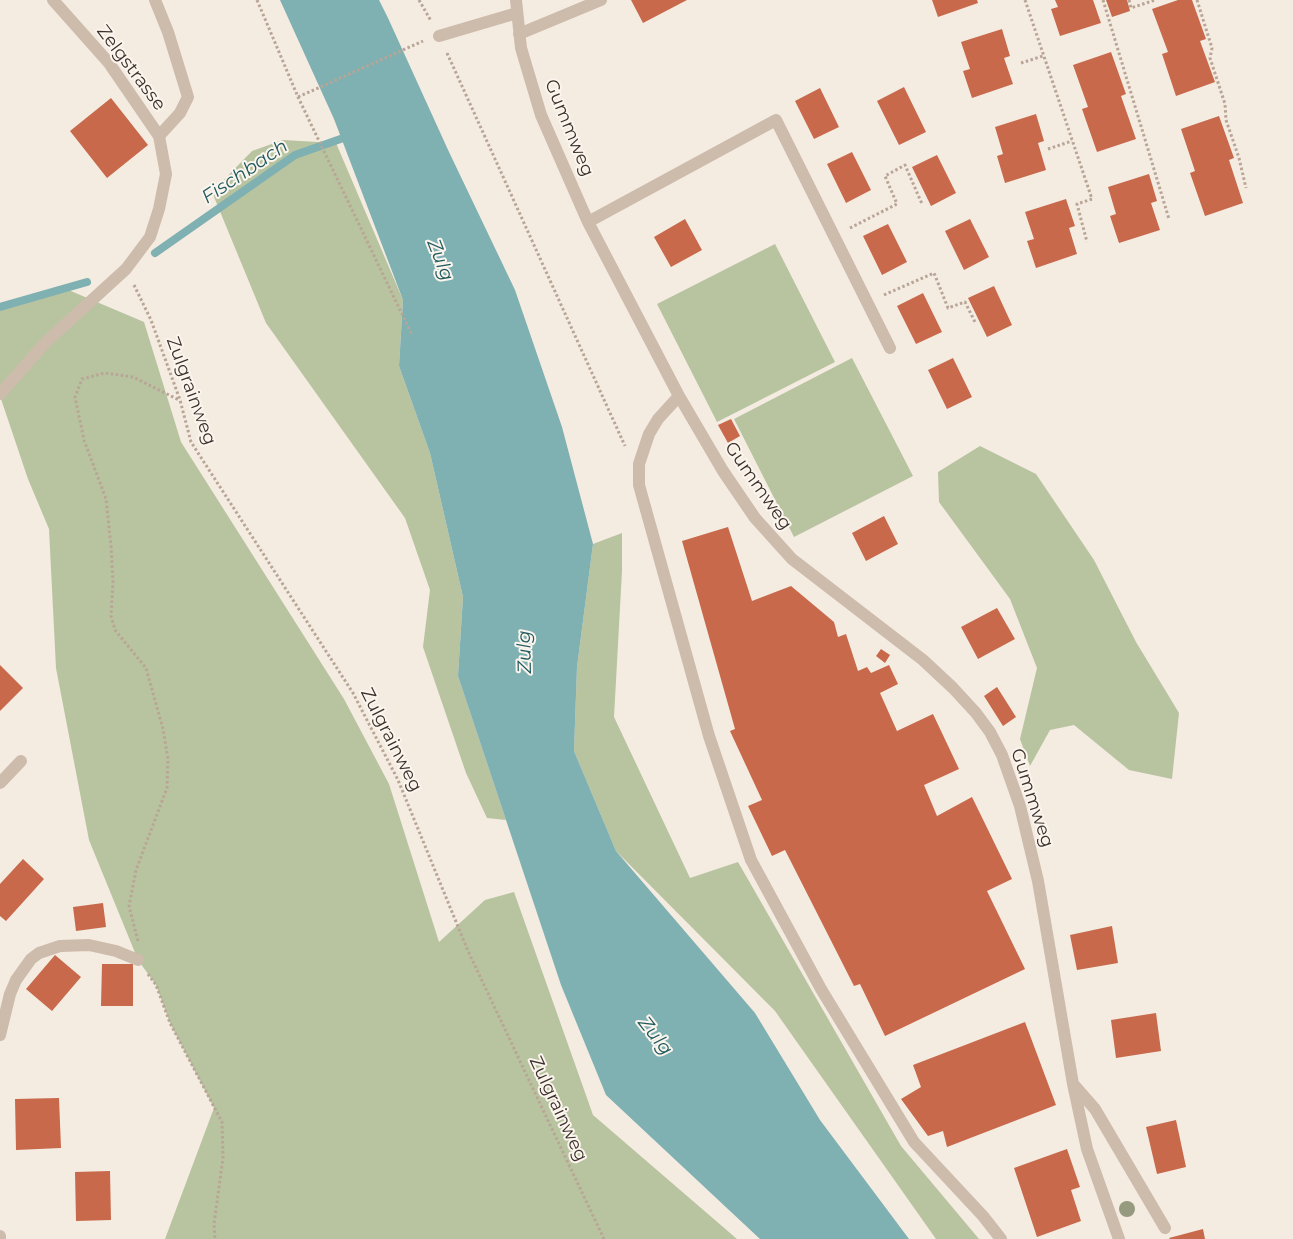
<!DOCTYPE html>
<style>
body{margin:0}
canvas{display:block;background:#f4ebe1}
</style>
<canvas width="1293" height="1239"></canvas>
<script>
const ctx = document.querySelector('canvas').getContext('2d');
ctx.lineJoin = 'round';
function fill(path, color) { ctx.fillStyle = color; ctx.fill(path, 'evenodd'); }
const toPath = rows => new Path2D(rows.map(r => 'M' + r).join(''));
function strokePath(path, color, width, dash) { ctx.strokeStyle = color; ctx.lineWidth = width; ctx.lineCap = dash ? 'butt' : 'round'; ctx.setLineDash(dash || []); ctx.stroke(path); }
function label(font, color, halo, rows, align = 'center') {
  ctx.font = font + ' Montserrat,sans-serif'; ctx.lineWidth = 4; ctx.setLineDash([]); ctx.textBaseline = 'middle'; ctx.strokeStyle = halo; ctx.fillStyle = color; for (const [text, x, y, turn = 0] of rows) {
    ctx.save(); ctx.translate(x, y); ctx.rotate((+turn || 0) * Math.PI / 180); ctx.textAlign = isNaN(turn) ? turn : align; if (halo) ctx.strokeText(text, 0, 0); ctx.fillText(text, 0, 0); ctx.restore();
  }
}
fill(toPath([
 [283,140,336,143,403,300,399,366,430,453,463,597,458,676,506,820,487,818,466,773,423,647,430,590,405,518,266,323,212,192,252,151],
 [775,244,835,362,717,422,657,304],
 [59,286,144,322,181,442,344,699,389,784,439,942,485,900,514,892,593,1115,737,1239,165,1239,214,1108,170,1023,156,985,138,960,89,840,56,668,49,529,28,479,0,396,0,308],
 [852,358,913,476,794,537,734,419],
 [980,446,1036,474,1094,560,1136,642,1179,713,1172,779,1129,770,1074,725,1050,730,1030,766,1020,739,1037,668,1010,599,939,502,938,472],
 [622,533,622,571,614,717,690,878,738,862,901,1146,979,1239,936,1239,775,1011,616,851,574,751,577,667,593,544]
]), '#b8c4a0');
fill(toPath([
 [280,0,379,0,388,18,449,152,515,290,562,427,593,544,577,667,574,751,616,851,755,1013,820,1120,909,1239,760,1239,606,1095,561,985,458,676,463,597,430,453,399,366,403,300,334,119]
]), '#7fb0b2');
strokePath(toPath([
 [155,253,295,155,349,136],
 [0,307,87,282]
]), '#7fb0b2', 8);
fill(toPath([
 [631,0,687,0,643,23],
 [932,0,977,0,978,3,938,17],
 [1055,0,1093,0,1101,23,1060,36,1051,9,1058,7],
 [1106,0,1127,0,1130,11,1112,17],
 [1178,0,1192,0,1206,39,1200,41,1215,82,1176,96,1162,54,1168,52,1152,9],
 [1002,29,1010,56,1004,58,1013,84,972,98,963,71,970,69,961,42],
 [1111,52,1126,94,1121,96,1136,139,1097,152,1082,109,1088,107,1073,65],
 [904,87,926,132,899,145,877,101],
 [820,88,839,127,814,139,795,101],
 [111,98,148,145,107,178,70,131],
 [1036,114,1044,141,1038,143,1046,170,1005,183,997,156,1003,154,995,127],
 [1219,116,1234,158,1229,160,1243,203,1205,216,1190,173,1195,171,1181,129],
 [852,152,871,190,846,203,827,164],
 [937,155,956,193,931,206,912,167],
 [1149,174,1157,201,1151,203,1160,230,1119,243,1110,216,1116,214,1108,187],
 [1066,199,1075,226,1069,228,1077,254,1036,268,1027,241,1034,239,1025,212],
 [685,219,702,250,671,267,654,237],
 [970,219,989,257,964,270,945,231],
 [888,224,907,262,882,275,863,236],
 [994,286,1012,325,987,337,968,298],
 [923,293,942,332,916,344,897,306],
 [953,358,972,397,947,409,928,370],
 [731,419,740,436,728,443,718,425],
 [884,516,898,544,866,561,852,533],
 [728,527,752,601,791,586,834,622,838,637,846,634,858,671,867,667,871,673,889,665,898,684,880,693,897,731,933,714,959,769,924,785,937,816,972,797,1012,879,987,891,1025,969,885,1036,860,984,854,986,785,850,772,856,748,806,762,800,730,731,735,729,682,541],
 [997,608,1015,639,978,659,961,627],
 [881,649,890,655,885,663,876,656],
 [0,665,23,688,0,711],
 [997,687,1016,717,1003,726,984,696],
 [23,859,44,879,6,921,0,916,0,884],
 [103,903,106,927,76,931,73,907],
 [1112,926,1118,963,1077,970,1070,935],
 [55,955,81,977,52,1011,26,989],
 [102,964,133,964,133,1006,101,1006],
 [1156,1013,1161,1051,1116,1058,1111,1020],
 [1025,1022,1056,1105,947,1147,943,1131,928,1136,901,1099,921,1087,913,1065],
 [59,1098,61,1148,16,1150,15,1099],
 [1176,1120,1186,1167,1157,1174,1146,1127],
 [1067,1149,1080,1187,1071,1190,1081,1221,1037,1237,1014,1168],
 [110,1171,111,1220,76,1221,75,1172],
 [1203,1229,1205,1239,1170,1239,1169,1238]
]), '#c8694b');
strokePath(toPath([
 [257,0,298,97,412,335],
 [419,0,431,21],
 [1025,0,1092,199,1077,204,1087,242],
 [1103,0,1169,219],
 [1129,0,1131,8,1155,0],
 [1197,0,1212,48,1210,58,1225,104,1226,120,1239,158,1246,188],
 [447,53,625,446],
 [1021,63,1043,56],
 [298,97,423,41],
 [1048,149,1072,141],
 [850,228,897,204,885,176,905,165,922,204],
 [134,285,151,320,180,400,191,442,353,693,398,780,468,951,604,1239],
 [884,295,934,273,948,308,965,302,975,322],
 [138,941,129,906,136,870,167,788,168,759,163,729,146,668,115,630,111,616,113,582,111,546,106,499,84,440,75,397,82,379,105,373,133,377,179,400],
 [148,974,156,985,170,1023,222,1122,223,1158,214,1224,215,1239]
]), '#b9a596', 3, [2.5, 2.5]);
strokePath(toPath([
 [155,0,168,32,188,97,180,113,159,136],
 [516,0,521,48,541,115,588,222,679,396,723,471,755,518,792,559,923,660,953,688,976,713,990,732,1002,755,1020,806,1038,881,1073,1084,1087,1149,1119,1239],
 [519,34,601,0],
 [439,36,517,13],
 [588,222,776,120,890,348],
 [0,394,46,342,126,269,150,237,159,209,166,174,159,136,109,63,53,0],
 [679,396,658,419,649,434,639,464,639,485,709,736,751,860,821,989,914,1142,983,1216,1001,1239],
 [0,783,21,761],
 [0,1035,10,994,16,980,31,959,39,953,60,946,89,945,116,951,138,960],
 [1074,1085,1095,1109,1165,1228],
 [0,1236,0,1239]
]), '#cdbbac', 12);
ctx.fillStyle = '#969b7f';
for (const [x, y] of [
 [1127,1209]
]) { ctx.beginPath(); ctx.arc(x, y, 8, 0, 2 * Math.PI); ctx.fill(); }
label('18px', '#3b302b', '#fbf5ee', [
 ["Zelgstrasse",131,68,53],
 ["Gummweg",569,128,68],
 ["Zulgrainweg",191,391,70],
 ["Gummweg",758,486,55],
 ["Zulgrainweg",391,740,63],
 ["Gummweg",1032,798,72],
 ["Zulgrainweg",558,1109,65]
]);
label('italic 19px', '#1f5a5e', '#fbf5ee', [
 ["Fischbach",245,172,-34],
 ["Zulg",440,260,69],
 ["Zulg",525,652,-91],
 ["Zulg",655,1036,52]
]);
</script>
